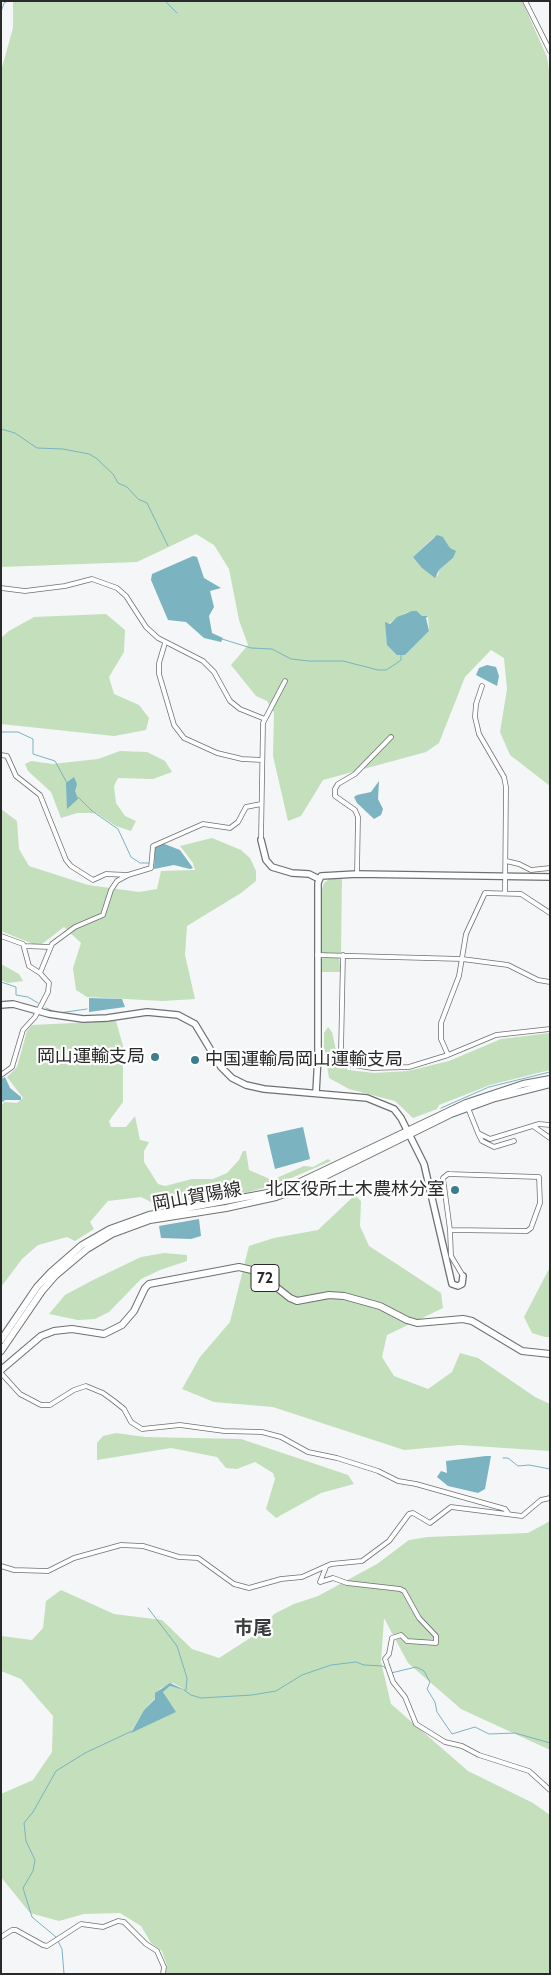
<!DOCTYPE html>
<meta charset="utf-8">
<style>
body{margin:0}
#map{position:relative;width:551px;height:1975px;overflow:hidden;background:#f4f6f8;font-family:Cabin,sans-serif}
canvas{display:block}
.frame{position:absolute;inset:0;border:2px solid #2a2a2b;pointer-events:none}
</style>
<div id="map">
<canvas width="551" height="1975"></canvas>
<div class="frame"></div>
</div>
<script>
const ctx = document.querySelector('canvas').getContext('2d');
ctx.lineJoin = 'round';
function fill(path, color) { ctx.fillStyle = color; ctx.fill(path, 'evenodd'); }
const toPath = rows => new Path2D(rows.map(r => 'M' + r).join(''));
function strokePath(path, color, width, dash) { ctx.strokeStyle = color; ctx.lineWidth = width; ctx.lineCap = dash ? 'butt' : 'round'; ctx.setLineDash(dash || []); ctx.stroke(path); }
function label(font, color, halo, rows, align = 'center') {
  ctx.font = font + ' Cabin,"Noto Sans JP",sans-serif'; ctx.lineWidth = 4.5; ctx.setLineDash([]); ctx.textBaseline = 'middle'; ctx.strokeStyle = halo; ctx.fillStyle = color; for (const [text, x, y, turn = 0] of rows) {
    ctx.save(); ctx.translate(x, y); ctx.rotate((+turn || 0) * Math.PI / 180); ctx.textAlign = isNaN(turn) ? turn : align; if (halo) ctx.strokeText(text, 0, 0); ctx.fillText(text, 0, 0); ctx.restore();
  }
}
fill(toPath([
 [13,1,522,1,547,57,550,77,550,786,510,755,500,732,507,689,504,658,491,650,465,677,439,743,426,752,323,780,301,816,288,821,273,756,274,713,267,701,256,696,231,665,248,645,239,620,229,569,214,545,196,534,137,562,1,567,1,71,13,28],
 [434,537,443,537,450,548,453,558,439,570,438,576,413,557],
 [417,611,422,616,428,616,429,631,405,655,388,624,405,613],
 [106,614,125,630,124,652,109,677,114,694,139,705,149,718,146,730,114,736,1,724,1,638,9,631,34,617],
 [120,751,147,752,165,761,172,772,153,779,118,778,114,786,116,803,125,816,136,821,131,831,116,826,96,813,77,813,61,818,51,792,28,771,25,764,31,761,53,764,98,759],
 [1,809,17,821,19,849,29,866,88,885,139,892,157,889,161,871,195,870,193,863,180,846,212,838,241,850,250,858,256,871,256,881,241,893,187,926,185,955,195,999,163,1001,87,997,76,990,73,968,81,943,64,927,42,944,33,944,1,931],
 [329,879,342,879,341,953,323,953,321,951,322,889,324,883],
 [324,957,339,958,341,972,321,972,321,960],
 [1,964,19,974,23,981,8,983,1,980],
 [116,1021,123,1046,123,1102,109,1121,111,1127,126,1127,135,1116,140,1140,149,1142,144,1151,144,1162,158,1184,165,1186,192,1179,213,1179,227,1173,239,1160,243,1151,246,1151,249,1170,272,1180,304,1166,313,1167,328,1159,331,1161,275,1185,241,1194,157,1205,141,1197,108,1201,90,1222,94,1229,75,1241,67,1237,38,1245,22,1259,1,1287,1,1106,4,1102,17,1103,23,1098,7,1077,17,1067,27,1031,32,1025],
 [328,1027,332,1032,337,1055,348,1070,374,1073,408,1071,449,1061,501,1039,550,1033,550,1070,490,1085,439,1105,437,1109,413,1118,395,1101,349,1089,329,1078,324,1047,324,1033],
 [355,1195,361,1201,360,1226,369,1246,441,1293,443,1308,387,1335,382,1357,394,1376,428,1389,452,1372,460,1353,478,1358,535,1397,550,1404,550,1451,460,1445,404,1450,273,1407,214,1402,182,1389,200,1357,230,1322,249,1246,274,1238,318,1230],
 [164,1253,187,1255,187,1261,160,1270,141,1279,109,1312,95,1319,78,1320,49,1314,65,1295,93,1280,141,1257],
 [550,1267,550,1337,545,1337,532,1333,524,1317],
 [116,1433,145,1437,241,1439,348,1475,354,1484,321,1493,276,1518,266,1509,275,1479,273,1473,255,1462,237,1469,226,1468,217,1457,171,1448,97,1460,97,1443,103,1436],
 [550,1521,550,1750,461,1709,408,1663,384,1618,381,1662,391,1704,468,1771,533,1803,550,1815,550,1974,166,1974,167,1966,162,1951,151,1943,141,1926,120,1913,84,1914,59,1921,30,1913,1,1877,1,1794,33,1780,52,1752,53,1716,21,1679,1,1671,1,1636,32,1640,43,1628,46,1601,61,1590,114,1614,162,1620,192,1649,219,1658,261,1631,274,1614,294,1604,318,1596,377,1564,409,1540,428,1537,528,1533],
 [173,1683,184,1689,170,1686,163,1692,175,1712,131,1732,144,1710,155,1698,155,1694,161,1688]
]), '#c3dfbb');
fill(toPath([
 [437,535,443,537,450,548,456,551,453,558,439,570,435,578,422,568,413,557],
 [193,556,197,557,204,578,221,588,210,591,214,607,209,616,212,633,223,638,221,642,204,638,186,622,168,620,151,580,152,574],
 [412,611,417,611,422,616,428,616,426,618,429,631,405,655,397,655,387,645,385,622,390,624,397,617],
 [487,665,496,667,499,676,497,686,476,675,479,668],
 [74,777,77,784,75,791,78,799,67,809,66,783],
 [379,781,378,799,383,809,381,815,374,819,357,803,354,797,357,795,371,792],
 [162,843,180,850,193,868,190,869,174,865,154,869,155,848],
 [89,998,122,999,125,1007,89,1012],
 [5,1077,10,1088,21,1097,21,1100,5,1100,1,1103,1,1079],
 [303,1127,310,1159,275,1169,267,1135],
 [199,1219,201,1236,191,1239,161,1238,159,1226],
 [486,1456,491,1456,485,1489,478,1493,448,1486,437,1477,441,1471,447,1473,446,1461],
 [170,1683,185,1690,170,1686,163,1692,176,1712,131,1733,144,1710,155,1699,155,1693]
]), '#7bb3c1');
strokePath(toPath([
 [165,1,177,13],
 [1,12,4,3,8,1],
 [1,429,15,433,37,448,63,449,89,454,96,458,113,474,118,483,127,487,138,499,147,503,168,546],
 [222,639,251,648,272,649,291,659,309,661,343,661,378,670,386,670,394,665,401,660,401,655],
 [1,732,18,732,33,739,33,754,55,761,67,783],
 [78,797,92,811,118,829,131,857,140,863,150,863],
 [1,982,16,987,16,995,28,997,38,1003],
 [46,1008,55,1012],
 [59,1013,87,1009],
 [441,1108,489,1087,550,1072],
 [503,1458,508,1458,518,1466,529,1465,550,1469],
 [148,1608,177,1646,187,1678,186,1690],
 [391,1673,416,1667,424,1671,430,1682,427,1689,435,1702,437,1712,452,1734,475,1727,489,1734,515,1733,550,1743],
 [184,1690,191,1695,201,1698,252,1695,276,1691,302,1675,331,1665,356,1662,364,1665,383,1666,386,1669],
 [56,1937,32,1917,23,1888,33,1871,35,1860,26,1841,24,1823,33,1812,56,1771,85,1753,132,1731],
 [58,1941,62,1949,64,1974]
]), '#7bb3c1', 1);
const street = toPath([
 [525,1,550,51],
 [1,588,25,591,65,586,92,579,117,588,126,596,146,627,158,638,203,661,214,672,230,701,240,709,265,719],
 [165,643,159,663,159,674,174,725,184,738,217,753,242,759,262,760],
 [482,686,476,704,475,717,479,734,504,777,506,787,505,892],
 [1,755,7,756,16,776,40,795,66,860,71,866,93,880,106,874,128,875],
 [261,840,263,723,285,681],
 [506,861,519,864,531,870,550,868],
 [357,874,358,817,355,810,335,796,335,789,338,784,355,774,391,737],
 [1,936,23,944,29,966,40,973,49,983,48,992,35,1017,23,1030,12,1067,1,1075],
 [24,946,50,947],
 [317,955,462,959,508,965,538,980,550,982],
 [343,955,341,1052,343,1060,348,1064,372,1068,409,1067,448,1055,496,1035,550,1029],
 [40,973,52,944,75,927,103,915,111,890,117,881,128,875,151,868,153,846,203,824,230,828,238,822,246,807,261,804],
 [448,1055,441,1039,441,1023,459,976,466,934,485,893,521,894,550,913],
 [468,1108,478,1133,490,1139,539,1124,550,1125],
 [533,1126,550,1138],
 [478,1133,482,1141,494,1147,514,1141],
 [448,1174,539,1177,540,1203,531,1228,527,1231,450,1230,443,1178,448,1174],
 [450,1230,451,1256,463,1276],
 [1,1373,20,1394,41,1405,50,1405,74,1390,86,1386,103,1393,114,1401,124,1409,131,1422,142,1429,180,1425,224,1431,262,1432,281,1437,308,1452,337,1458,378,1471,398,1481,416,1484,505,1509,508,1513],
 [1,1566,14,1570,48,1571,74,1558,121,1545,143,1546,179,1557,198,1558,234,1584,249,1588,281,1579,302,1577,331,1564,362,1561,389,1541,409,1514,413,1513,430,1523,451,1507,522,1516,541,1500,550,1498],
 [326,1567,320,1582,333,1578,347,1583,400,1589,404,1591,419,1618,436,1636,436,1643,407,1641,401,1635,392,1638,389,1654,385,1659,393,1682,405,1697,416,1724,445,1742,462,1746,479,1755,529,1771,550,1790],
 [1,1937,12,1930,16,1930,43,1945,47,1946,81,1924,103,1927,118,1921,124,1922,146,1944,157,1951,164,1967,163,1974]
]);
const secondary = toPath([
 [261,840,266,860,272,867,292,873,309,874,319,879],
 [1,1005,13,1004,49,1014,83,1019,107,1018,147,1012,178,1015,195,1024,221,1067,232,1078,246,1085,264,1089,367,1098,394,1109,401,1118,424,1164,452,1284,458,1286,462,1284,463,1276],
 [316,1093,318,1056,318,883,321,876,357,874,550,877]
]);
const primary = toPath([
 [1,1340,37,1287,51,1272,82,1245,110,1229,149,1215,273,1192,300,1182,466,1103,523,1084,550,1079],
 [1,1351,42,1291,55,1276,87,1249,112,1234,150,1220,226,1208,276,1197,303,1187,451,1114,495,1098,550,1084],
 [1,1370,41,1336,54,1331,72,1329,104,1334,122,1325,134,1311,145,1288,149,1284,239,1267,256,1271,290,1298,297,1301,329,1295,344,1296,380,1306,407,1320,417,1323,463,1319,472,1321,522,1351,550,1354]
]);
strokePath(street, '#6f7072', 5.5);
strokePath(secondary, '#6f7072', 8);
strokePath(primary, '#6f7072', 8);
strokePath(street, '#fff', 4);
strokePath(secondary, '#fff', 5.5);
strokePath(primary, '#fff', 6);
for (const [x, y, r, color] of [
 [155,1057,5,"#3c7e8f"],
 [195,1060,5,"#3c7e8f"],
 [455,1190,5,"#3c7e8f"]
]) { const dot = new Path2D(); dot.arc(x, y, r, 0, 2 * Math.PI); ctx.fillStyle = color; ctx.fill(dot); strokePath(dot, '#fff', 2); }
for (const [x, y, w] of [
 [265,1278,28]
]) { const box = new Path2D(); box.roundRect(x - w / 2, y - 13.5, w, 27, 4); ctx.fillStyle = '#fff'; ctx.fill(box); strokePath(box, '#2a2a2b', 1); }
label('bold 16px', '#2a2a2b', null, [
 ["72",265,1278]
]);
label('18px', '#2a2a2b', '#fff', [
 ["岡山運輸支局",145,1057],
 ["中国運輸局岡山運輸支局",205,1060,"left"],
 ["北区役所土木農林分室",445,1190]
], 'right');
label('18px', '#2a2a2b', '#fff', [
 ["岡山賀陽線",197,1197,-10]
]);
label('bold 19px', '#3b3c3d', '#fff', [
 ["市尾",253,1628]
]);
</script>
